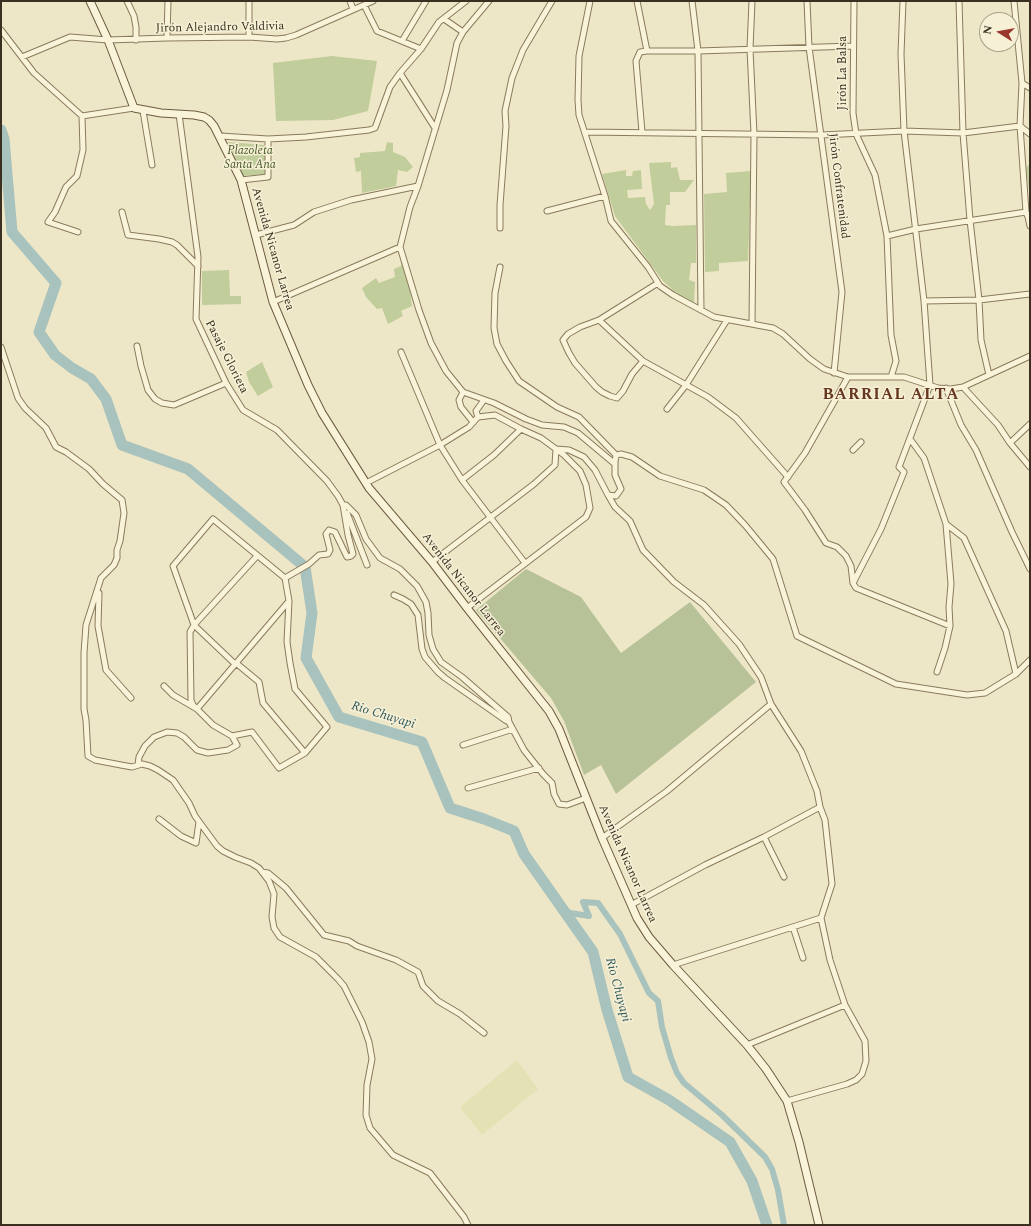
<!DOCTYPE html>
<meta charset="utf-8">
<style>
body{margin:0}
#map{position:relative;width:1031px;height:1226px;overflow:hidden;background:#eee7c7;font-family:Spectral,serif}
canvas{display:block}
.frame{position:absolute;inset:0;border:2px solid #3a2f20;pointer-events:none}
.north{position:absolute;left:979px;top:12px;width:40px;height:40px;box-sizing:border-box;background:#f6f0d6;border:1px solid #aba38d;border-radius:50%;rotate:281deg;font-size:11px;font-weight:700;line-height:16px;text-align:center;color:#3a2f20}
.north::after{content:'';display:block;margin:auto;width:14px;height:18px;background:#99372c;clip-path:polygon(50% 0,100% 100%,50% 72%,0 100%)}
</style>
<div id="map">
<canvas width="1031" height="1226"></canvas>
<div class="frame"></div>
<div class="north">N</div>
</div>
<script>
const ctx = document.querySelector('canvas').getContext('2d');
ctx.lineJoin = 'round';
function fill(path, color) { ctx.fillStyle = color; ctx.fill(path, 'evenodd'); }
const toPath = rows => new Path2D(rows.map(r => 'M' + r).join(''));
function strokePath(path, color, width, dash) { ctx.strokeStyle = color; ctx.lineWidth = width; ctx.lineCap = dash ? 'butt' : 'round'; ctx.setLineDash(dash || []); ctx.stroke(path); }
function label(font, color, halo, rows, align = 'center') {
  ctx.font = font + ' Spectral,serif'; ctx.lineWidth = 3; ctx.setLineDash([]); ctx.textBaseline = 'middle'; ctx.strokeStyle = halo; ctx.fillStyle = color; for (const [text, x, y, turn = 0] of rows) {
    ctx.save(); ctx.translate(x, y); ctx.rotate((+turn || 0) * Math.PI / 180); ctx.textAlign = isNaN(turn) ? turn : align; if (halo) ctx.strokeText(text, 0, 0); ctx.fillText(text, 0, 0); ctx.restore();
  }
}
fill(toPath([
 [517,1060,538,1089,482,1135,460,1107]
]), '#e4e2b4');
fill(toPath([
 [332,56,377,61,368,111,333,120,276,121,273,63],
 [228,142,265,145,265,174,242,176],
 [387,142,393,143,393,152,405,157,413,167,407,172,398,170,396,186,362,193,361,171,356,172,354,158,360,157,360,153,385,151],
 [671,162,671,168,677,167,680,180,694,180,685,192,670,192,670,205,666,205,665,225,673,226,696,225,696,263,691,263,689,280,695,282,694,303,677,294,663,281,615,216,602,174,626,170,626,176,632,176,633,171,641,170,642,189,627,190,628,198,645,197,646,204,650,210,654,204,649,163],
 [1030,163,1030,199,1026,168],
 [751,171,748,261,719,263,719,271,705,272,704,194,727,192,726,173],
 [402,259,409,282,412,306,401,311,403,316,388,324,382,308,377,309,366,297,362,288,376,278,379,283,395,277,394,269,401,266],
 [229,270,230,296,241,296,241,304,202,305,202,271],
 [262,362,273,387,258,396,249,382,246,372]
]), '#c1cd9a');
fill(toPath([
 [526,569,581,597,621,653,690,602,756,682,616,794,601,765,584,775,564,721,551,698,476,610]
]), '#b8c299');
strokePath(toPath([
 [564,912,589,916,583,902,598,903,620,934,649,993,658,1001,662,1027,671,1058,677,1073,684,1083,722,1115,765,1157,772,1169,778,1190,784,1225]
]), '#a8c2bd', 6);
strokePath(toPath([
 [1,130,4,139,12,232,56,283,39,332,55,355,72,368,91,379,106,399,122,445,188,469,305,567,312,613,306,658,339,717,422,742,450,808,484,819,514,831,524,854,593,952,607,1010,628,1077,669,1100,730,1142,752,1181,767,1225]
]), '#a8c2bd', 11);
const minor = toPath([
 [127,1,134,16,136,27,136,40],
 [249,1,249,37],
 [350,1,353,9],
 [489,1,463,32,457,43,447,90,418,186,410,207,400,247,419,310,431,343,446,371,463,392,494,403,526,419,542,425,564,427,578,433,615,464],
 [590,1,579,56,578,100,579,115,605,196,611,221,648,267,660,286,673,295,714,317,773,328,783,334,810,359,824,369,848,377,904,377,938,388,951,389,963,387,1030,356],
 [637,1,647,51],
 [692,1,698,51,701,310],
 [807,1,809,47,842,292,834,373],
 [854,1,853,113,856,134,875,175,887,236,891,335,896,361,891,377],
 [959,1,963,133,970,220,979,300,981,340,989,375],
 [1014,1,1022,83,1020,126,1026,212,1028,217,1030,226],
 [364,5,377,31,421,49],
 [444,19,463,32],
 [1,30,34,73,82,116,134,108],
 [167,38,168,1],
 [402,41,426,1],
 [22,57,70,37,108,40,167,38,249,37,277,39,286,38,296,35,373,1],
 [1022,83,1030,88],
 [143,111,152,165],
 [179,114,198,257,196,319,226,383,243,410,277,430,327,481,338,496,343,505,348,535,353,554,351,556,347,557,335,532,329,530,326,534,330,550,328,554,319,555,309,564,285,578],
 [435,128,400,73,421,49,439,22,466,1],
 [585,132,822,135,904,131,963,133,1020,126,1030,134],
 [642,132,636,61,640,52,647,51,698,51,853,46],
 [220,136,268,139],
 [241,180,268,177,268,139,306,137,369,130,375,128,390,87,400,73],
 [547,211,605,196],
 [122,212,128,235,159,239,172,242,177,245,198,266],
 [500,228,500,205,506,126,505,111,512,78,523,50,552,1],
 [78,232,48,222,55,212,66,187,77,176,83,150,82,116],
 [256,235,294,225,314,212,351,200,418,186],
 [887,236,916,229,1026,212],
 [500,267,495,293,494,328,497,344,506,361,519,381,557,407,579,417,616,455],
 [924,301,979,300,1030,294],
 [273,302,400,247],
 [599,320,658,283],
 [752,324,754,134,750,49,752,1],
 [137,346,141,366,148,390,155,399,162,403,174,405,226,383],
 [1,347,18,398,25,408,46,428,56,447,66,452,89,469,103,484,122,500,124,513,120,541,117,550,117,558,114,565,101,578,86,625,84,653,84,709,86,720,88,756,95,760,121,765,132,767,142,764,150,766,158,770,173,780,189,803,195,816,217,846,223,851,235,857,251,863,259,868,269,881,274,894,272,917,274,928,280,937,316,957,338,979,344,986,362,1022,369,1042,372,1059,367,1085,366,1115,370,1128,393,1155,430,1173,464,1217,468,1225],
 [401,352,440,445,462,480,525,563],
 [643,361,632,374,623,391,617,398,610,396,602,392,596,387,575,363,569,353,563,340,568,334,580,327,599,320,643,361,708,397,736,418,788,477],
 [848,377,805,453,784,482,805,510,826,543,837,547,846,556,851,566,853,583,856,588,950,626],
 [963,387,998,425,1010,443,1030,467],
 [946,388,961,425,976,450,1012,532,1030,569],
 [463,392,459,400,461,407,473,422],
 [667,409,686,385,727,320],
 [910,439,924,458,946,524,951,584,949,607,950,626,945,648,937,672],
 [1010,443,1030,424],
 [556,449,569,450,584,457,595,470,608,495,616,496,621,489,615,475,615,462,616,455,621,454,632,457,660,476,704,490,726,505,745,525,773,559,797,636,896,684,967,695,985,693,1016,674,1030,660],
 [853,450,861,442],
 [462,480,494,455,521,429],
 [366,483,440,445,469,427,478,417,476,411,484,400],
 [608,495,615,507,630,521,643,550,674,582,704,605,739,644,761,677,771,704,801,751,817,791,820,807,825,820,832,884,821,918,830,960,845,1005,865,1041,866,1061,862,1074,856,1080,847,1084,787,1101],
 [343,505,346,505,356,515,366,539,380,558,400,569,417,586,426,602,428,613,429,635,433,649,441,662,462,677,508,717,509,722],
 [347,513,367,565],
 [946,524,964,538,1006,631,1016,674],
 [432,562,534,484,555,465,556,449,541,438,521,429,495,415,478,417],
 [853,583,881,529,904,472,899,467,930,385,924,301,904,131,901,54,903,1],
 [99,593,98,626,106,670,131,698],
 [394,595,403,599,411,604,418,615,422,649,425,657,438,672,445,678,505,720,509,722,524,750,543,774,552,783,554,794,559,804,567,805,586,798],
 [289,601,287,642,290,663,295,689,327,727,305,753],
 [467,608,586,517,590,508,586,485,580,471,564,455,557,450],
 [235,664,194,625,257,556],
 [232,736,252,732,279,768,305,753,263,703,259,682,236,663],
 [463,745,513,729],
 [138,765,139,757,145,746,154,737,167,732,177,733,184,737,197,750,208,753,228,750,237,745,232,736,213,725,193,705,191,700,190,632,194,625,173,566,213,519,285,578,289,601,197,709,173,695,164,686],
 [468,788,539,768],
 [159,819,181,836,196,843,199,822],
 [764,837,784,877],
 [602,838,667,791,771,704],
 [262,872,268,873,286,888,324,935,349,941,357,946,396,960,418,972,423,986,438,1001,460,1014,484,1033],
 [631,905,705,865,764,837,820,807],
 [793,927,803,958],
 [673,965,821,918],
 [747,1045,845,1005]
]);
const secondary = toPath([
 [90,1,108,40,134,108,161,113,194,115,204,117,209,120,214,126,241,180,273,302,308,385,322,413,369,488,432,562,467,608,549,711,559,729,602,838,637,918,649,937,673,965,747,1045,766,1069,787,1101,799,1142,819,1225]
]);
strokePath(minor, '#8a7a5c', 7);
strokePath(secondary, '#6c5b3f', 9);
strokePath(minor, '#f9f3da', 5);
strokePath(secondary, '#f9f3da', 7);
label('12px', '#3a2f20', '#f6f0d6', [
 ["Jirón Alejandro Valdivia",220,28,-1],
 ["Jirón La Balsa",844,73,-90],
 ["Jirón Confratenidad",838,186,83],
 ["Avenida Nicanor Larrea",272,249,74],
 ["Pasaje Glorieta",226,357,63],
 ["Avenida Nicanor Larrea",463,585,52],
 ["Avenida Nicanor Larrea",627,864,66]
]);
label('italic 12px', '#455726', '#f6f0d6', [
 ["Plazoleta",250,152],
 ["Santa Ana",250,166]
]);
label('italic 13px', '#2f585a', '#f6f0d6', [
 ["Rio Chuyapi",383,716,17],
 ["Rio Chuyapi",617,990,75]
]);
ctx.letterSpacing = '1px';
label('bold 16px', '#67361f', '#f6f0d6', [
 ["BARRIAL ALTA",891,396]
]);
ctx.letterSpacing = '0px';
</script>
